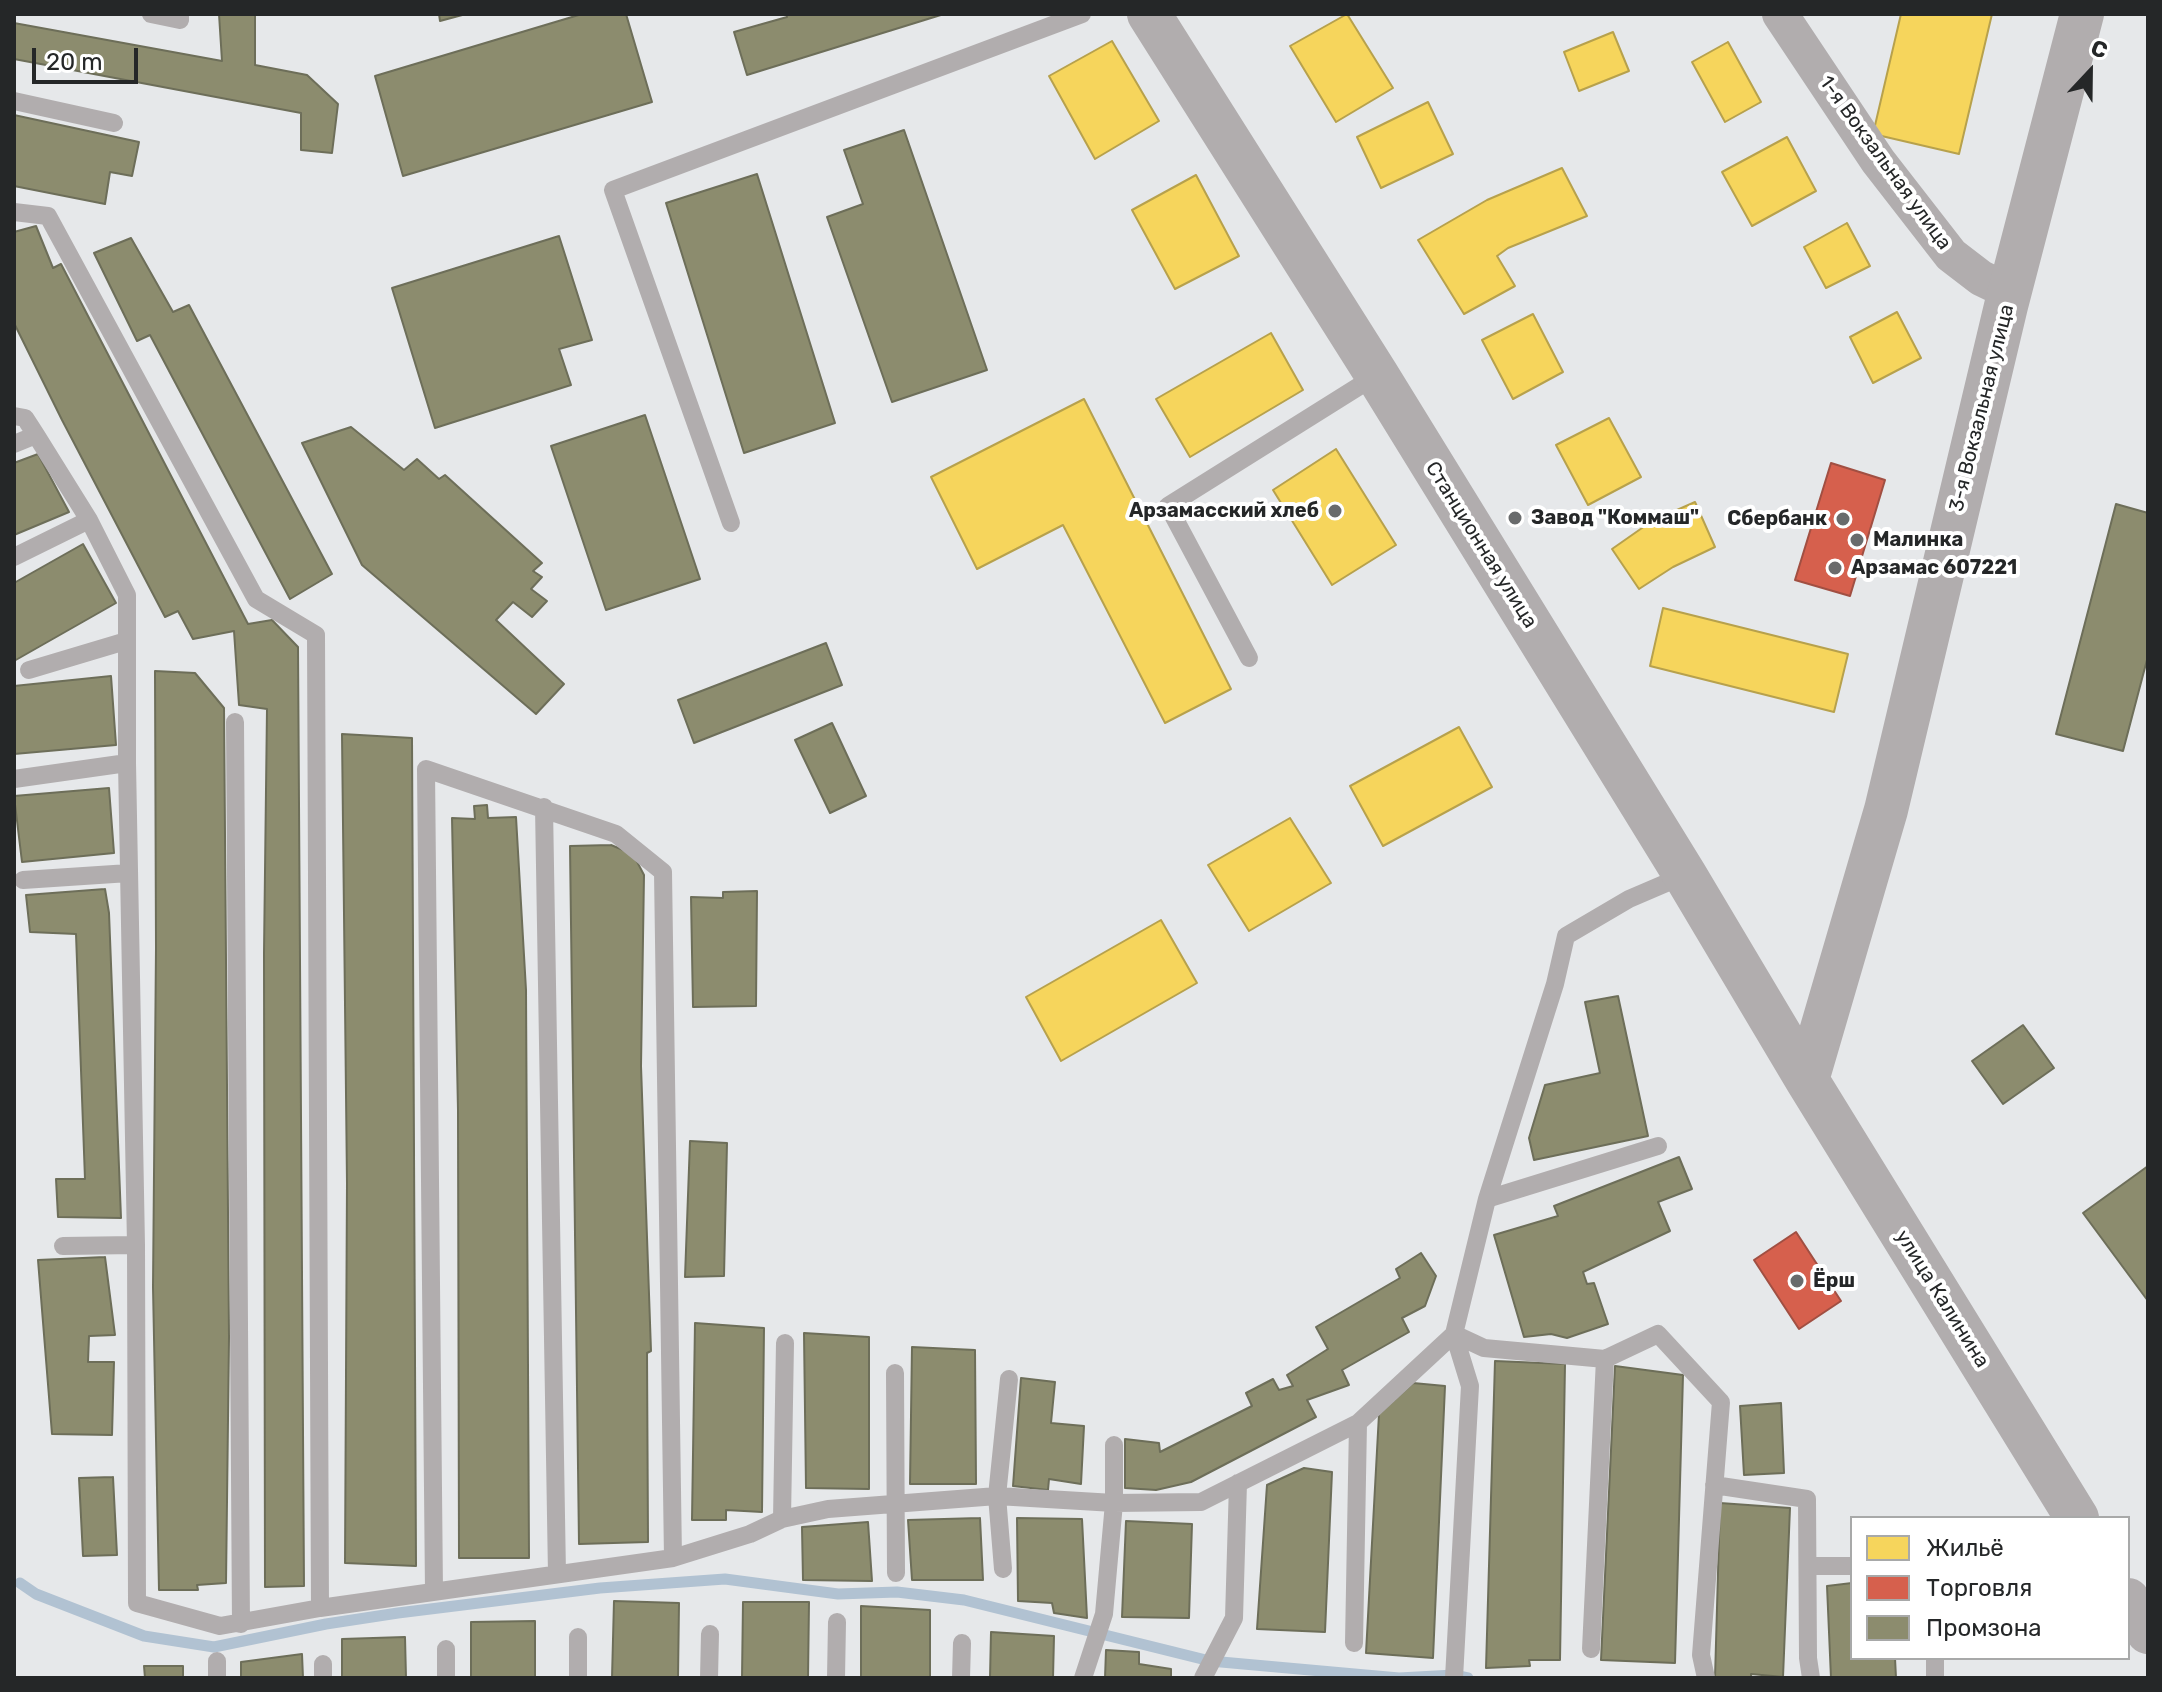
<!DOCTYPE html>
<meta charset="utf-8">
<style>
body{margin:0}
#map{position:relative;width:2162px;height:1692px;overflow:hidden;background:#e6e8ea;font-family:Rubik,sans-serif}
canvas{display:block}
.frame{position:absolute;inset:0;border:16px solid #252728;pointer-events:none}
.legend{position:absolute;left:1850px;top:1516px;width:280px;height:144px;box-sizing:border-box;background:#fff;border:2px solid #a8a9a9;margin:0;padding:10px 14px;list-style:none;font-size:24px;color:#252728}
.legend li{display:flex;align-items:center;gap:16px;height:40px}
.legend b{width:40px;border:2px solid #a8a9a9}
.north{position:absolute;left:2050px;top:32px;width:80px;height:80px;-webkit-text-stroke:6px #fff;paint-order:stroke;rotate:22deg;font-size:22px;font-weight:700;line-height:32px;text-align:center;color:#252728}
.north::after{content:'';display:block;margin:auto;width:28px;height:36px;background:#252728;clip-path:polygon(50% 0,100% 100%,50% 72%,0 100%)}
.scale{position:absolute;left:32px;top:48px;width:106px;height:36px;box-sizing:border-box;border:4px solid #252728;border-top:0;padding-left:10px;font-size:24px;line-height:28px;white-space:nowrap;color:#252728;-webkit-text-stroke:6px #fff;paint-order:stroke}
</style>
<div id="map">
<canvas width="2162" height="1692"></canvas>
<div class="frame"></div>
<ul class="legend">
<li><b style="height:22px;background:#f6d55c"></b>Жильё</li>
<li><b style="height:22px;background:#d6604d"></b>Торговля</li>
<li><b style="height:22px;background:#8c8c6e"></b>Промзона</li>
</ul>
<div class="north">С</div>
<div class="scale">20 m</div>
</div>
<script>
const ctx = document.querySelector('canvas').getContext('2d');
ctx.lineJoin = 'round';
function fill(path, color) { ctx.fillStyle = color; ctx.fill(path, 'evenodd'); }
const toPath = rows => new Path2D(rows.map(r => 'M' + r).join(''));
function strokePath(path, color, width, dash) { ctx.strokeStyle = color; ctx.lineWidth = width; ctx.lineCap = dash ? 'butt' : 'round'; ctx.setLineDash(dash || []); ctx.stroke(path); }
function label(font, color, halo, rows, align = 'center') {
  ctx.font = font + ' Rubik,sans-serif'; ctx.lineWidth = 8; ctx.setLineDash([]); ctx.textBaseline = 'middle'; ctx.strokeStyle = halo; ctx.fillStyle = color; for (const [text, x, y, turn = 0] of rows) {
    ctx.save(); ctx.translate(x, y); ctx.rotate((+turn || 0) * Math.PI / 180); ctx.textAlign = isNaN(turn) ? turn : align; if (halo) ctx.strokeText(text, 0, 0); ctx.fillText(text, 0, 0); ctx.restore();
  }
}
const homes = toPath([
 [1347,14,1393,88,1336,122,1290,46,1347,14],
 [1901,14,1992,14,1959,154,1873,134,1901,14],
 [1613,32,1629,71,1579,91,1564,52,1613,32],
 [1112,41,1159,121,1095,159,1049,76,1112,41],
 [1728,42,1761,102,1725,122,1692,62,1728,42],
 [1428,102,1453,154,1381,188,1357,137,1428,102],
 [1787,137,1816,191,1752,226,1722,172,1787,137],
 [1562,168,1587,216,1508,248,1497,256,1515,286,1464,314,1418,240,1487,200,1562,168],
 [1196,175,1239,256,1175,289,1132,210,1196,175],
 [1847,223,1870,266,1826,288,1804,247,1847,223],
 [1897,312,1921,358,1873,383,1850,337,1897,312],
 [1533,314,1563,372,1513,399,1482,340,1533,314],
 [1271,333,1303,390,1190,457,1156,399,1271,333],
 [1084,399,1231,689,1165,723,1063,525,977,569,931,477,1084,399],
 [1609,418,1641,477,1588,505,1556,445,1609,418],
 [1336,449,1396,545,1332,585,1273,490,1336,449],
 [1695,502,1715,547,1673,567,1639,589,1612,549,1652,521,1695,502],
 [1663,608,1848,654,1834,712,1650,666,1663,608],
 [1459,727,1492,787,1383,846,1350,786,1459,727],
 [1290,818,1331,883,1249,931,1208,865,1290,818],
 [1161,920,1197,983,1061,1061,1026,997,1161,920]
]);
fill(homes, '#f6d55c');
strokePath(homes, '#b7a14c', 2);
const shops = toPath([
 [1831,463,1885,480,1850,596,1795,580,1831,463],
 [1796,1232,1841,1301,1799,1329,1754,1260,1796,1232]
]);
fill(shops, '#d6604d');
strokePath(shops, '#a14f42', 2);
const industry = toPath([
 [219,14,255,14,255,65,307,75,338,104,332,153,301,150,301,113,14,59,14,23,222,61,219,14],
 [439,14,466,14,440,21,439,14],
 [582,14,626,14,652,102,403,176,375,76,582,14],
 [786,14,944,14,747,75,734,32,787,17,786,14],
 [14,115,139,142,132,176,110,172,105,204,14,186,14,115],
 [904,130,987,370,892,402,827,217,863,204,844,150,904,130],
 [757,174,835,423,744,453,666,203,757,174],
 [36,226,53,268,61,264,248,624,272,620,298,647,304,1586,265,1587,264,953,267,709,239,705,234,631,193,639,178,611,165,617,62,420,14,323,14,232,36,226],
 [559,236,592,340,559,349,571,385,435,428,392,288,559,236],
 [131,238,173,312,189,305,332,574,290,599,150,335,137,341,94,253,131,238],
 [645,415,700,579,606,610,551,446,645,415],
 [351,427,404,470,417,459,439,479,445,475,542,563,533,571,542,577,531,589,547,601,532,617,513,602,496,620,564,684,536,714,362,565,302,443,351,427],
 [38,454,69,512,14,535,14,463,38,454],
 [2116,504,2148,513,2148,656,2123,751,2056,734,2116,504],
 [83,544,116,603,14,661,14,583,83,544],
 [826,643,842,685,694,743,678,700,826,643],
 [155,671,195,673,224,708,229,1338,226,1583,197,1585,198,1590,159,1590,153,1287,156,948,155,671],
 [111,676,116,745,14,754,14,686,111,676],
 [832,723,866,796,830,813,795,740,832,723],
 [342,734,412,738,416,1566,345,1563,347,1183,342,734],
 [109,788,114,853,22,862,14,796,109,788],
 [487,805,488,818,516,817,526,990,529,1558,459,1558,458,1110,452,818,475,819,474,806,487,805],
 [611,845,633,854,644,875,641,1066,651,1351,647,1353,648,1542,579,1544,570,846,611,845],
 [105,889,109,913,121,1218,58,1217,56,1179,85,1179,76,934,30,932,26,895,105,889],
 [757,891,756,1006,693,1007,691,897,723,898,723,892,757,891],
 [1618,996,1648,1136,1534,1160,1529,1138,1545,1085,1600,1073,1585,1002,1618,996],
 [2023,1025,2054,1068,2003,1104,1972,1061,2023,1025],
 [690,1141,727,1143,724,1276,685,1277,690,1141],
 [1679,1157,1692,1189,1658,1202,1670,1231,1583,1272,1587,1284,1594,1283,1608,1324,1567,1338,1551,1334,1524,1337,1494,1235,1558,1216,1554,1206,1679,1157],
 [2148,1166,2148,1301,2083,1213,2148,1166],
 [1421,1253,1436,1276,1425,1306,1402,1318,1409,1332,1342,1370,1349,1385,1307,1400,1316,1417,1191,1482,1156,1490,1125,1488,1125,1439,1159,1443,1160,1452,1252,1406,1246,1393,1273,1379,1279,1390,1293,1386,1287,1375,1328,1349,1316,1327,1400,1278,1396,1269,1421,1253],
 [105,1257,115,1335,89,1336,88,1362,114,1362,112,1435,52,1434,38,1260,105,1257],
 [695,1323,764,1328,762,1512,726,1510,726,1520,692,1520,695,1323],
 [804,1333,869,1337,869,1489,806,1488,804,1333],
 [912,1347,975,1350,976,1484,910,1484,912,1347],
 [1495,1361,1565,1364,1560,1660,1529,1660,1530,1666,1486,1668,1495,1361],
 [1615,1366,1683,1375,1675,1663,1601,1660,1615,1366],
 [1021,1378,1055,1382,1051,1423,1084,1426,1081,1484,1049,1479,1048,1490,1013,1486,1021,1378],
 [1413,1383,1445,1386,1433,1658,1366,1653,1379,1414,1413,1383],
 [1781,1403,1784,1473,1744,1475,1740,1406,1781,1403],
 [1304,1468,1332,1472,1325,1632,1257,1629,1267,1485,1304,1468],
 [113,1477,117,1555,83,1556,79,1478,113,1477],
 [1720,1503,1790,1508,1783,1677,1751,1674,1751,1678,1715,1678,1720,1503],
 [980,1518,983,1580,912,1580,908,1520,980,1518],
 [1017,1518,1082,1519,1087,1618,1054,1613,1052,1603,1018,1601,1017,1518],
 [1126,1521,1192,1524,1189,1618,1122,1617,1126,1521],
 [868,1522,872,1581,803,1580,802,1527,868,1522],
 [1852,1583,1852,1658,1895,1658,1896,1678,1831,1678,1827,1586,1852,1583],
 [614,1601,679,1603,678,1678,612,1678,614,1601],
 [743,1602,809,1602,808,1678,742,1678,743,1602],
 [861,1606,930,1610,930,1678,861,1678,861,1606],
 [535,1621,535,1678,471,1678,471,1622,535,1621],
 [991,1632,1054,1636,1053,1678,990,1678,991,1632],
 [405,1637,406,1678,342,1678,342,1639,405,1637],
 [1106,1650,1139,1652,1139,1664,1171,1669,1171,1678,1105,1678,1106,1650],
 [302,1654,303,1678,241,1678,241,1662,302,1654],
 [144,1666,183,1666,183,1678,145,1678,144,1666]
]);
fill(industry, '#8c8c6e');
strokePath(industry, '#6d6e59', 2);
strokePath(toPath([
 [20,1583,36,1594,144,1636,214,1647,326,1624,398,1613,600,1588,725,1579,838,1594,897,1592,964,1600,1210,1661,1399,1678,1454,1675,1468,1678]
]), '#b1c2d2', 11);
strokePath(toPath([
 [151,14,180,20,180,14],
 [14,101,114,123],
 [14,212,48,216,256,599,316,635,320,1608],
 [14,416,25,418,36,435,89,520,127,595,127,763,136,1245,137,1603,220,1626,320,1608,673,1558,750,1534,782,1519,828,1509,997,1496,1114,1503,1201,1502,1358,1423,1454,1334,1487,1199,1555,984,1566,936,1629,899,1685,875],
 [14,444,36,435],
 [731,523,613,190,1082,14],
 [14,557,89,520],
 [1249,658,1168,506,1377,375],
 [29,670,126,641],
 [235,722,241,1624],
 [14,779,127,763],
 [544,807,557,1574],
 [23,880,129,873],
 [1487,1199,1658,1146],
 [63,1246,136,1245],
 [1454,1334,1484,1348,1605,1359,1591,1649],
 [1605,1359,1658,1334,1721,1402,1701,1655,1706,1678],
 [895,1373,896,1573],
 [1714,1485,1807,1499,1808,1658,1811,1678],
 [782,1519,785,1343],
 [1809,1566,1852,1566],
 [1003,1569,997,1496,1009,1379],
 [434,1591,426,769,616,834,663,872,673,1558],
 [1354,1643,1358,1423],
 [446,1649,446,1678],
 [1935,1658,1935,1678],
 [323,1664,323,1678],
 [217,1678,217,1661],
 [578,1678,578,1637],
 [709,1678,710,1634],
 [836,1678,837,1622],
 [961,1678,962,1643],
 [1083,1678,1104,1614,1114,1503,1114,1445],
 [1203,1678,1234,1618,1238,1483],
 [1454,1678,1470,1386,1454,1334]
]), '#b1adae', 18);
strokePath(toPath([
 [1780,14,1878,161,1951,255,1981,278,2010,292]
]), '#b1adae', 36);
strokePath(toPath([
 [1149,14,1377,375,1685,875,1807,1080,2077,1518],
 [1807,1080,1886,810,2006,306,2082,14],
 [2128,1600,2148,1632]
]), '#b1adae', 44);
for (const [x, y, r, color] of [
 [1335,511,8,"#696b6c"],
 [1515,518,8,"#696b6c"],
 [1843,519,8,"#696b6c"],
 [1857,540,8,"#696b6c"],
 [1835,568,8,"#696b6c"],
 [1797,1281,8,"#696b6c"]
]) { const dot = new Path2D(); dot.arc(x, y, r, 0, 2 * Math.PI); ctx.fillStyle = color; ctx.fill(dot); strokePath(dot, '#fff', 3); }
label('20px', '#252728', '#fff', [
 ["1-я Вокзальная улица",1885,163,54],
 ["3-я Вокзальная улица",1982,408,-76],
 ["Станционная улица",1481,545,58],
 ["улица Калинина",1942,1299,58]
]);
label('bold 20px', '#252728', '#fff', [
 ["Арзамасский хлеб",1319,511,"right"],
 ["Завод \"Коммаш\"",1531,518],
 ["Сбербанк",1827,519,"right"],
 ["Малинка",1873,540],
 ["Арзамас 607221",1851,568],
 ["Ёрш",1813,1281]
], 'left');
</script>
